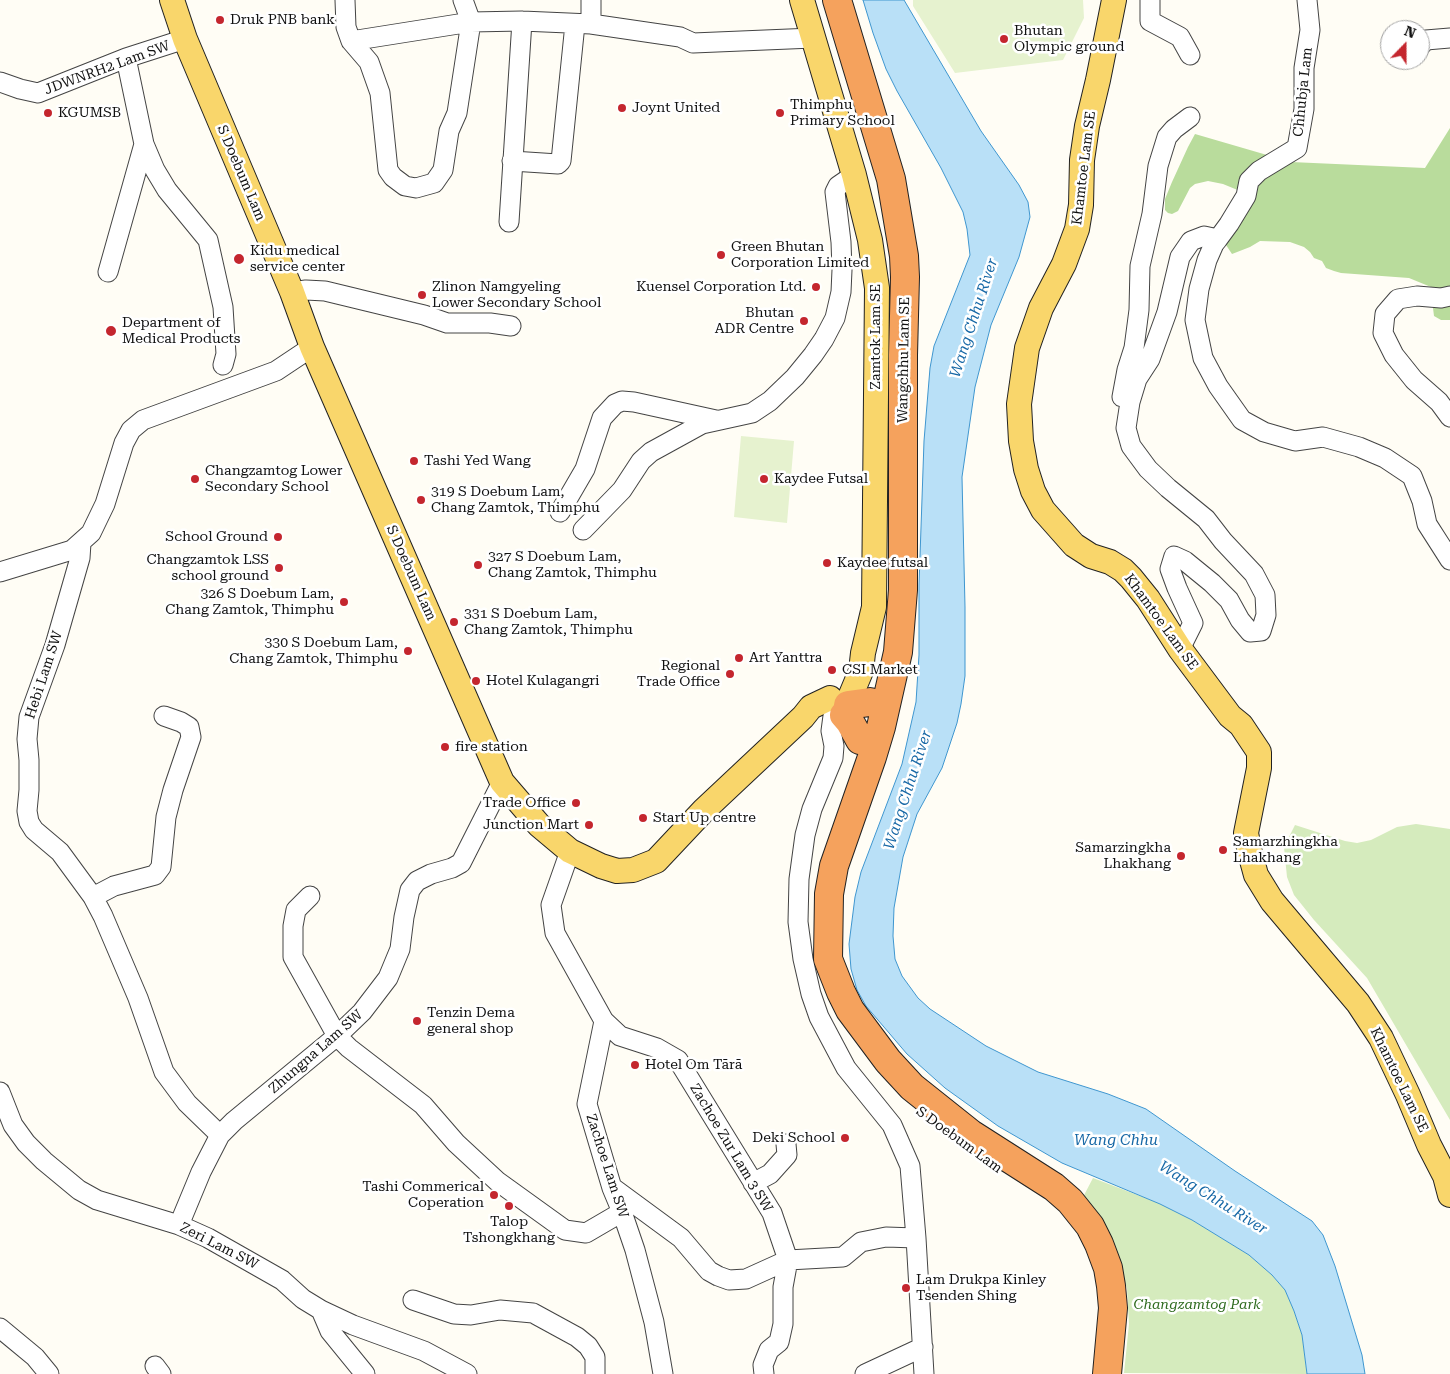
<!DOCTYPE html>
<meta charset="utf-8">
<style>
body{margin:0}
#map{position:relative;width:1450px;height:1374px;overflow:hidden;background:#fffdf5;font-family:"Roboto Serif",serif}
canvas{display:block}
.north{position:absolute;left:1380px;top:20px;width:50px;height:50px;box-sizing:border-box;background:#fff;border:1px solid #a0a0a0;border-radius:50%;rotate:22deg;font-size:14px;font-weight:700;line-height:20px;text-align:center;color:#111}
.north::after{content:'';display:block;margin:auto;width:18px;height:22px;background:#c4262e;clip-path:polygon(50% 0,100% 100%,50% 72%,0 100%)}
</style>
<div id="map">
<canvas width="1450" height="1374"></canvas>
<div class="north">N</div>
</div>
<script>
const ctx = document.querySelector('canvas').getContext('2d');
ctx.lineJoin = 'round';
function fill(path, color) { ctx.fillStyle = color; ctx.fill(path, 'evenodd'); }
const toPath = rows => new Path2D(rows.map(r => 'M' + r).join(''));
function strokePath(path, color, width, dash) { ctx.strokeStyle = color; ctx.lineWidth = width; ctx.lineCap = dash ? 'butt' : 'round'; ctx.setLineDash(dash || []); ctx.stroke(path); }
function label(font, color, halo, rows, align = 'center') {
  ctx.font = font + ' "Roboto Serif",serif'; ctx.lineWidth = 5; ctx.setLineDash([]); ctx.textBaseline = 'middle'; ctx.strokeStyle = halo; ctx.fillStyle = color; for (const [text, x, y, turn = 0] of rows) {
    ctx.save(); ctx.translate(x, y); ctx.rotate((+turn || 0) * Math.PI / 180); ctx.textAlign = isNaN(turn) ? turn : align; if (halo) ctx.strokeText(text, 0, 0); ctx.fillText(text, 0, 0); ctx.restore();
  }
}
fill(toPath([
 [1416,824,1450,829,1450,1120,1367,978,1314,920,1294,895,1287,877,1284,847,1295,825,1345,841,1357,843,1371,840,1397,827],
 [1093,1178,1161,1204,1192,1220,1249,1255,1272,1275,1285,1290,1294,1311,1302,1335,1307,1374,1124,1373,1129,1324,1127,1289,1116,1249,1082,1199]
]), '#d5ebbd');
fill(toPath([
 [1450,128,1450,320,1441,320,1434,316,1433,308,1435,301,1441,297,1431,287,1409,278,1341,273,1334,271,1326,268,1322,261,1314,258,1310,252,1304,247,1290,242,1260,241,1250,247,1232,254,1226,245,1240,191,1223,184,1208,181,1195,184,1190,188,1178,211,1172,214,1168,213,1165,210,1165,199,1172,182,1188,147,1195,134,1291,162,1425,168]
]), '#b9dc9c');
fill(toPath([
 [913,0,1083,0,1084,18,1063,60,955,73,913,6],
 [741,436,794,441,787,523,734,517]
]), '#e6f2cf');
const water = toPath([
 [863,0,904,0,981,131,1019,185,1028,202,1030,217,1019,257,991,325,975,387,962,477,965,607,965,676,961,704,957,723,942,768,917,814,903,857,894,908,893,936,895,959,902,976,918,998,930,1009,986,1046,1038,1072,1108,1094,1146,1109,1235,1171,1312,1221,1323,1235,1335,1266,1362,1355,1365,1374,1307,1374,1302,1335,1294,1311,1285,1290,1272,1275,1249,1255,1192,1220,1160,1204,1062,1163,998,1126,945,1088,907,1054,866,1006,857,990,851,969,849,944,855,897,861,872,902,764,916,702,919,655,919,585,924,441,930,368,934,346,970,255,967,229,963,212,941,168,897,91,886,69,873,33,863,0]
]);
fill(water, '#b9e0f7');
strokePath(water, '#3f96cf', 1);
const minor = toPath([
 [345,0,346,27,351,41,369,62,380,93,388,170,393,177,405,186,416,188,434,183,443,170,449,131,457,113,471,22,463,0],
 [591,0,591,24],
 [1150,0,1150,21,1180,37,1190,55],
 [351,41,471,22,522,21,591,24,680,37,693,43,813,38],
 [1420,46,1426,40,1450,38],
 [126,58,144,144,155,170,167,190,208,240,223,307,226,354,223,365],
 [0,82,20,89,38,93,126,58,185,39],
 [512,161,558,164,561,161,575,24],
 [509,222,522,21],
 [1218,239,1229,224,1246,196,1249,181,1259,171,1297,148,1304,109,1304,68,1310,30,1307,0],
 [108,272,144,144],
 [292,292,306,290,325,291,424,315,447,323,490,323,511,326],
 [1450,296,1441,298,1417,296,1398,299,1385,314,1383,333,1394,355,1414,380,1439,402,1450,417],
 [1122,397,1127,370,1134,348,1139,310,1140,266,1152,214,1158,166,1167,137,1174,129,1190,117],
 [560,512,585,469,602,418,615,404,622,401,634,402,716,420],
 [583,530,622,490,641,461,651,452,702,424,752,413,770,401,795,377,813,355,824,339,835,318,841,292,842,270,841,242,835,192,838,186,854,175],
 [81,543,80,558,55,645,29,717,27,739,29,760,29,790,27,811,29,822,34,830,60,852,93,897,103,916,138,998,164,1072,187,1103,220,1135],
 [0,572,72,550,91,533,105,504,124,443,131,430,143,420,276,371,312,347],
 [1180,649,1193,623,1177,588,1170,569,1174,556,1185,561,1212,583,1229,600,1240,620,1250,632,1261,631,1266,615,1265,595,1254,574,1223,541,1206,519,1168,488,1148,469,1131,446,1126,428,1130,402,1137,379,1150,359,1167,312,1180,257,1191,241,1204,236,1218,239,1214,244,1207,260,1199,289,1195,320,1203,358,1218,386,1242,420,1264,432,1295,441,1323,437,1359,447,1385,458,1412,476,1422,501,1427,524,1450,560],
 [833,716,831,731,834,746,833,758,812,809,805,835,799,879,798,922,803,959,811,994,819,1017,846,1068,892,1125,910,1166,916,1238,924,1374],
 [570,851,551,905,555,933,604,1021,587,1104,612,1188,622,1212,635,1250,654,1322,663,1374],
 [310,896,296,910,293,926,293,957,337,1036,349,1048,423,1105,456,1143,497,1181,565,1230,586,1233,622,1212],
 [93,897,114,886,155,875,161,867,166,817,173,790,191,737,189,727,181,722,164,716],
 [604,1021,620,1036,657,1048,678,1060,772,1213,788,1260,783,1287,783,1324,779,1342,769,1350,763,1365,764,1374],
 [0,1092,13,1125,26,1143,44,1161,79,1190,97,1200,179,1225,208,1238,282,1280,303,1299,321,1310,353,1325,424,1351,467,1374],
 [753,1183,770,1174,787,1155,786,1144],
 [613,1188,681,1238,709,1271,718,1276,729,1280,746,1279,788,1260,843,1257,861,1242,886,1237,916,1238],
 [179,1225,201,1172,220,1135,234,1121,337,1036,362,1012,388,978,400,949,404,917,410,890,417,881,431,874,452,868,461,863,502,782],
 [413,1300,454,1314,471,1315,500,1310,533,1313,577,1337,588,1346,595,1357,595,1374],
 [321,1310,330,1331,365,1374],
 [0,1328,35,1357,49,1374],
 [155,1366,161,1374],
 [865,1374,923,1347]
]);
const major = toPath([
 [172,0,185,39,292,292,312,347,502,782,539,825,570,851,601,866,617,871,633,870,656,861,704,810,803,717,811,707,830,698],
 [802,0,854,175,870,240,877,288,874,607,863,653,861,671,848,702],
 [1114,0,1098,80,1087,126,1082,160,1081,205,1077,229,1064,264,1041,308,1027,348,1019,404,1021,441,1026,469,1033,491,1043,510,1074,545,1091,556,1110,562,1123,570,1131,578,1148,599,1180,649,1230,716,1241,725,1259,752,1259,768,1246,833,1250,853,1256,875,1272,901,1358,1003,1381,1038,1408,1095,1429,1145,1445,1176,1450,1195]
]);
const highway = toPath([
 [837,0,891,179,904,256,905,277,903,355,903,590,898,652,881,727,872,757,834,866,829,894,828,959,841,992,850,1010,888,1061,912,1087,971,1134,1054,1187,1070,1201,1090,1226,1099,1244,1108,1268,1111,1286,1113,1308,1107,1374],
 [848,705,870,702],
 [844,715,850,722,860,740]
]);
strokePath(minor, '#444', 21);
strokePath(major, '#222', 26);
strokePath(highway, '#222', 30);
strokePath(minor, '#fff', 19);
strokePath(major, '#f9d66b', 24);
strokePath(highway, '#f5a25d', 28);
for (const [x, y, r, color] of [
 [220,20,5,"#c4262e"],
 [1004,39,5,"#c4262e"],
 [622,108,5,"#c4262e"],
 [48,113,5,"#c4262e"],
 [780,113,5,"#c4262e"],
 [721,255,5,"#c4262e"],
 [239,259,6,"#c4262e"],
 [816,287,5,"#c4262e"],
 [422,295,5,"#c4262e"],
 [804,321,5,"#c4262e"],
 [111,331,6,"#c4262e"],
 [414,461,5,"#c4262e"],
 [195,479,5,"#c4262e"],
 [764,479,5,"#c4262e"],
 [421,500,5,"#c4262e"],
 [278,537,5,"#c4262e"],
 [827,563,5,"#c4262e"],
 [478,565,5,"#c4262e"],
 [279,568,5,"#c4262e"],
 [344,602,5,"#c4262e"],
 [454,622,5,"#c4262e"],
 [408,651,5,"#c4262e"],
 [739,658,5,"#c4262e"],
 [832,670,5,"#c4262e"],
 [730,674,5,"#c4262e"],
 [476,681,5,"#c4262e"],
 [445,747,5,"#c4262e"],
 [576,803,5,"#c4262e"],
 [643,818,5,"#c4262e"],
 [589,825,5,"#c4262e"],
 [1223,850,5,"#c4262e"],
 [1181,856,5,"#c4262e"],
 [417,1021,5,"#c4262e"],
 [635,1065,5,"#c4262e"],
 [845,1138,5,"#c4262e"],
 [494,1195,5,"#c4262e"],
 [509,1206,5,"#c4262e"],
 [906,1288,5,"#c4262e"]
]) { const dot = new Path2D(); dot.arc(x, y, r, 0, 2 * Math.PI); ctx.fillStyle = color; ctx.fill(dot); strokePath(dot, '#fff', 2); }
label('14px', '#111', '#fff', [
 ["Druk PNB bank",230,20],
 ["Bhutan",1014,31],
 ["Olympic ground",1014,47],
 ["Thimphu",790,105],
 ["Primary School",790,121],
 ["Joynt United",632,108],
 ["KGUMSB",58,113],
 ["Green Bhutan",731,247],
 ["Corporation Limited",731,263],
 ["Kidu medical",250,251],
 ["service center",250,267],
 ["Zlinon Namgyeling",432,287],
 ["Lower Secondary School",432,303],
 ["Kuensel Corporation Ltd.",806,287,"right"],
 ["Bhutan",794,313,"right"],
 ["ADR Centre",794,329,"right"],
 ["Department of",122,323],
 ["Medical Products",122,339],
 ["Tashi Yed Wang",424,461],
 ["Changzamtog Lower",205,471],
 ["Secondary School",205,487],
 ["Kaydee Futsal",774,479],
 ["319 S Doebum Lam,",431,492],
 ["Chang Zamtok, Thimphu",431,508],
 ["School Ground",268,537,"right"],
 ["327 S Doebum Lam,",488,557],
 ["Chang Zamtok, Thimphu",488,573],
 ["Changzamtok LSS",269,560,"right"],
 ["school ground",269,576,"right"],
 ["Kaydee futsal",837,563],
 ["326 S Doebum Lam,",334,594,"right"],
 ["Chang Zamtok, Thimphu",334,610,"right"],
 ["331 S Doebum Lam,",464,614],
 ["Chang Zamtok, Thimphu",464,630],
 ["330 S Doebum Lam,",398,643,"right"],
 ["Chang Zamtok, Thimphu",398,659,"right"],
 ["Art Yanttra",749,658],
 ["Regional",720,666,"right"],
 ["Trade Office",720,682,"right"],
 ["CSI Market",842,670],
 ["Hotel Kulagangri",486,681],
 ["fire station",455,747],
 ["Trade Office",566,803,"right"],
 ["Start Up centre",653,818],
 ["Junction Mart",579,825,"right"],
 ["Samarzhingkha",1233,842],
 ["Lhakhang",1233,858],
 ["Samarzingkha",1171,848,"right"],
 ["Lhakhang",1171,864,"right"],
 ["Tenzin Dema",427,1013],
 ["general shop",427,1029],
 ["Hotel Om Tārā",645,1065],
 ["Deki School",835,1138,"right"],
 ["Tashi Commerical",484,1187,"right"],
 ["Coperation",484,1203,"right"],
 ["Talop",509,1222,"center"],
 ["Tshongkhang",509,1238,"center"],
 ["Lam Drukpa Kinley",916,1280],
 ["Tsenden Shing",916,1296]
], 'left');
label('14px', '#111', '#fff', [
 ["JDWNRH2 Lam SW",107,68,-20],
 ["Chhubja Lam",1303,92,-84],
 ["Khamtoe Lam SE",1084,168,-83],
 ["S Doebum Lam",241,173,67],
 ["Zamtok Lam SE",876,337,-90],
 ["Wangchhu Lam SE",904,360,-89],
 ["S Doebum Lam",411,573,66],
 ["Khamtoe Lam SE",1161,622,54],
 ["Hebi Lam SW",44,675,-72],
 ["Zhungna Lam SW",316,1052,-41],
 ["Khamtoe Lam SE",1399,1080,64],
 ["S Doebum Lam",959,1140,36],
 ["Zachoe Zur Lam 3 SW",731,1148,59],
 ["Zachoe Lam SW",607,1166,72],
 ["Zeri Lam SW",219,1246,27]
]);
label('italic 14px', '#2f6b1f', '#fff', [
 ["Changzamtog Park",1197,1305]
]);
label('italic 15px', '#1768a6', '#fff', [
 ["Wang Chhu River",974,318,-72],
 ["Wang Chhu River",908,790,-72],
 ["Wang Chhu",1116,1141],
 ["Wang Chhu River",1213,1198,32]
]);
</script>
